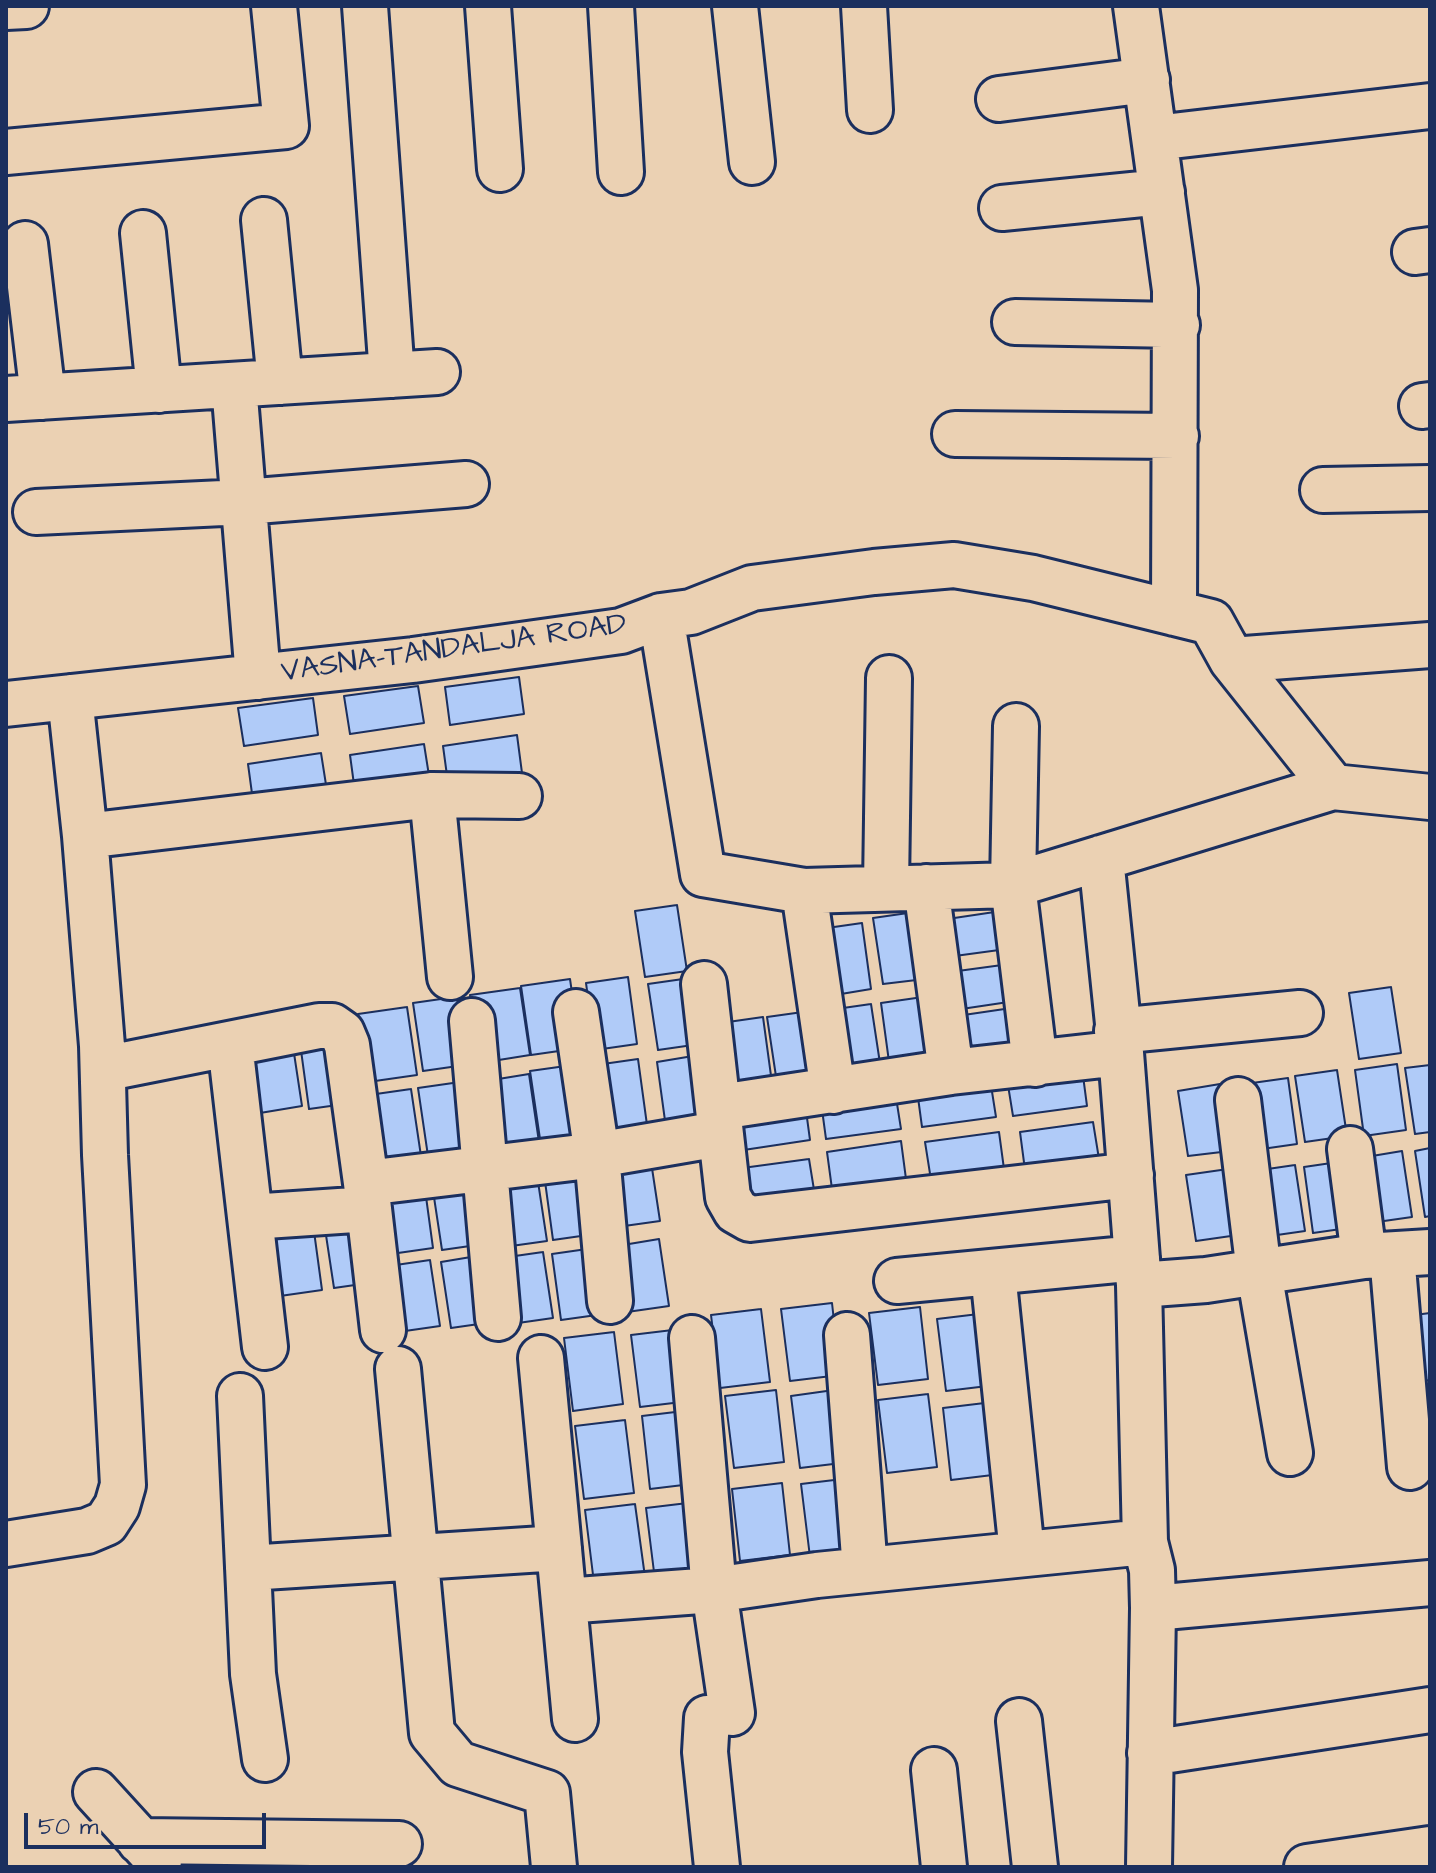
<!DOCTYPE html>
<style>
body{margin:0}
#map{position:relative;width:1436px;height:1873px;overflow:hidden;background:#ebd1b3;font-family:"Architects Daughter",sans-serif}
canvas{display:block}
.frame{position:absolute;inset:0;border:8px solid #1b2f5e;pointer-events:none}
.scale{position:absolute;left:24px;top:1813px;width:242px;height:36px;box-sizing:border-box;border:4px solid #1b2f5e;border-top:0;padding-left:10px;font-size:24px;line-height:28px;white-space:nowrap;color:#1b2f5e;-webkit-text-stroke:6px #ebd1b3;paint-order:stroke}
</style>
<div id="map">
<canvas width="1436" height="1873"></canvas>
<div class="frame"></div>
<div class="scale">50 m</div>
</div>
<script>
const ctx = document.querySelector('canvas').getContext('2d');
ctx.lineJoin = 'round';
function fill(path, color) { ctx.fillStyle = color; ctx.fill(path, 'evenodd'); }
const toPath = rows => new Path2D(rows.map(r => 'M' + r).join(''));
function strokePath(path, color, width, dash) { ctx.strokeStyle = color; ctx.lineWidth = width; ctx.lineCap = dash ? 'butt' : 'round'; ctx.setLineDash(dash || []); ctx.stroke(path); }
function label(font, color, halo, rows, align = 'center') {
  ctx.font = font + ' "Architects Daughter",sans-serif'; ctx.lineWidth = 6; ctx.setLineDash([]); ctx.textBaseline = 'middle'; ctx.strokeStyle = halo; ctx.fillStyle = color; for (const [text, x, y, turn = 0] of rows) {
    ctx.save(); ctx.translate(x, y); ctx.rotate((+turn || 0) * Math.PI / 180); ctx.textAlign = isNaN(turn) ? turn : align; if (halo) ctx.strokeText(text, 0, 0); ctx.fillText(text, 0, 0); ctx.restore();
  }
}
const building = toPath([
 [519,677,524,714,450,725,445,687,519,677],
 [418,686,424,723,350,734,344,696,418,686],
 [313,698,318,735,244,746,238,708,313,698],
 [517,735,522,773,448,783,443,746,517,735],
 [424,744,430,782,355,792,350,755,424,744],
 [321,753,327,791,253,801,248,764,321,753],
 [677,905,687,971,645,977,635,911,677,905],
 [1008,910,1014,948,940,958,934,921,1008,910],
 [915,912,925,979,883,984,873,918,915,912],
 [862,923,871,989,829,996,820,929,862,923],
 [1017,963,1022,1000,948,1011,943,973,1017,963],
 [628,977,637,1044,595,1050,586,983,628,977],
 [690,978,700,1044,658,1050,648,984,690,978],
 [570,979,580,1048,531,1055,521,986,570,979],
 [1391,987,1401,1053,1359,1059,1349,993,1391,987],
 [520,988,530,1055,480,1063,470,995,520,988],
 [462,996,472,1064,423,1071,413,1003,462,996],
 [923,997,932,1063,890,1069,881,1003,923,997],
 [871,1004,881,1070,839,1076,829,1010,871,1004],
 [1025,1006,1030,1044,956,1054,950,1017,1025,1006],
 [407,1007,417,1075,368,1082,358,1014,407,1007],
 [810,1011,819,1077,777,1083,767,1017,810,1011],
 [763,1017,772,1083,731,1089,721,1023,763,1017],
 [342,1037,352,1103,309,1109,300,1043,342,1037],
 [292,1040,302,1106,260,1113,250,1046,292,1040],
 [699,1055,709,1122,666,1128,657,1062,699,1055],
 [638,1059,647,1125,606,1131,596,1065,638,1059],
 [580,1064,590,1132,540,1139,530,1071,580,1064],
 [1397,1064,1406,1130,1364,1136,1355,1070,1397,1064],
 [1430,1065,1430,1132,1415,1134,1405,1068,1430,1065],
 [1082,1068,1087,1106,1013,1116,1007,1079,1082,1068],
 [1337,1070,1347,1136,1305,1142,1295,1076,1337,1070],
 [529,1074,539,1142,490,1149,480,1082,529,1074],
 [1288,1078,1297,1144,1255,1150,1245,1084,1288,1078],
 [990,1079,996,1117,922,1127,917,1090,990,1079],
 [467,1081,477,1149,428,1156,418,1088,467,1081],
 [1220,1084,1230,1151,1188,1156,1178,1091,1220,1084],
 [411,1089,421,1156,372,1163,362,1096,411,1089],
 [895,1091,901,1129,826,1139,821,1102,895,1091],
 [805,1103,810,1140,737,1151,731,1113,805,1103],
 [1093,1122,1099,1159,1025,1170,1020,1132,1093,1122],
 [999,1132,1004,1169,931,1180,925,1142,999,1132],
 [901,1141,906,1179,832,1189,827,1152,901,1141],
 [1430,1148,1430,1216,1425,1217,1415,1151,1430,1148],
 [1402,1151,1412,1217,1370,1223,1360,1158,1402,1151],
 [650,1155,660,1221,617,1227,608,1161,650,1155],
 [809,1159,815,1196,740,1207,735,1169,809,1159],
 [1345,1161,1355,1227,1313,1233,1304,1167,1345,1161],
 [1295,1165,1305,1231,1263,1237,1254,1171,1295,1165],
 [586,1168,595,1234,553,1240,544,1174,586,1168],
 [1228,1169,1238,1235,1196,1241,1186,1175,1228,1169],
 [537,1175,547,1241,504,1247,495,1181,537,1175],
 [474,1177,484,1244,442,1250,432,1184,474,1177],
 [424,1182,433,1248,391,1254,382,1188,424,1182],
 [366,1216,376,1282,334,1288,324,1222,366,1216],
 [313,1224,322,1290,280,1296,271,1230,313,1224],
 [659,1239,669,1306,627,1312,617,1246,659,1239],
 [594,1248,604,1314,561,1320,552,1254,594,1248],
 [543,1252,553,1318,511,1324,501,1258,543,1252],
 [483,1255,493,1322,451,1328,441,1262,483,1255],
 [430,1260,440,1326,398,1332,389,1266,430,1260],
 [832,1303,840,1375,790,1381,781,1309,832,1303],
 [920,1307,928,1379,878,1385,869,1313,920,1307],
 [761,1309,770,1382,720,1388,711,1315,761,1309],
 [987,1313,996,1385,946,1391,937,1319,987,1313],
 [1430,1313,1430,1380,1416,1382,1407,1316,1430,1313],
 [681,1329,690,1401,640,1407,631,1335,681,1329],
 [614,1332,623,1404,573,1411,564,1338,614,1332],
 [841,1389,850,1462,800,1468,791,1396,841,1389],
 [776,1390,784,1462,734,1468,725,1396,776,1390],
 [928,1394,937,1467,887,1473,878,1400,928,1394],
 [993,1402,1001,1474,951,1480,943,1408,993,1402],
 [692,1410,700,1483,650,1489,642,1416,692,1410],
 [625,1420,634,1493,584,1499,575,1426,625,1420],
 [851,1478,860,1551,810,1557,801,1484,851,1478],
 [782,1483,790,1555,740,1561,732,1489,782,1483],
 [696,1502,705,1574,655,1580,646,1508,696,1502],
 [635,1504,645,1577,594,1583,585,1510,635,1504]
]);
fill(building, '#b0cbf8');
strokePath(building, '#1b2f5e', 2);
const minor = toPath([
 [365,6,392,375],
 [488,6,500,169],
 [611,6,621,172],
 [735,6,752,162],
 [864,6,870,110],
 [1136,6,1175,290,1174,613],
 [6,7,26,6],
 [999,99,1147,80],
 [1155,138,1430,106],
 [6,152,286,126,274,6],
 [1002,208,1162,192],
 [264,220,280,382],
 [143,233,159,390],
 [25,244,43,397],
 [1415,252,1430,250],
 [1015,322,1177,325],
 [234,385,258,677],
 [6,399,437,372],
 [1422,406,1430,405],
 [955,434,1176,436],
 [1323,490,1430,488],
 [36,512,244,502,466,484],
 [661,616,703,874,804,891,1013,885,1333,787],
 [1232,660,1430,645],
 [6,704,413,660,621,631,661,616,691,612,752,588,874,572,954,565,1033,578,1211,622,1232,660,1333,787,1430,797],
 [1016,726,1013,885,1035,1064],
 [432,795,450,977],
 [85,836,432,795,519,796],
 [1101,858,1121,1053,1139,1285,1145,1542,1152,1570,1153,1608,1149,1867],
 [886,887,889,678],
 [926,887,951,1072],
 [804,891,833,1091],
 [704,984,728,1197,736,1211,750,1219,1131,1175],
 [576,1012,597,1155,610,1301],
 [472,1021,498,1318],
 [1117,1031,1300,1013],
 [230,1044,265,1347],
 [103,1069,319,1026,332,1026,342,1033,347,1045,366,1183,383,1330],
 [1238,1100,1259,1272,1290,1453],
 [720,1107,951,1072,1121,1053],
 [1350,1149,1364,1256],
 [366,1183,597,1155,719,1134],
 [250,1217,369,1209],
 [1392,1255,1410,1467],
 [993,1273,1022,1553],
 [897,1281,1137,1258],
 [1139,1285,1206,1280,1364,1256,1430,1252],
 [847,1335,865,1570],
 [692,1338,714,1590,732,1713],
 [541,1358,575,1719],
 [398,1369,432,1733,458,1764,547,1793,554,1867],
 [240,1396,253,1674,265,1759],
 [6,1544,87,1531,106,1523,117,1506,123,1485,105,1155,102,1046,85,836,70,697],
 [248,1568,559,1548],
 [564,1601,714,1590,817,1575,1145,1542],
 [1153,1608,1430,1583],
 [707,1718,705,1752,717,1867],
 [1019,1721,1035,1867],
 [1150,1753,1430,1710],
 [934,1770,944,1867],
 [96,1792,159,1861],
 [140,1841,399,1844],
 [1307,1867,1430,1849]
]);
strokePath(minor, '#1b2f5e', 50);
strokePath(minor, '#ebd1b3', 44);
label('30px', '#1b2f5e', '#ebd1b3', [
 ["VASNA-TANDALJA ROAD",454,650,-8]
]);
</script>
